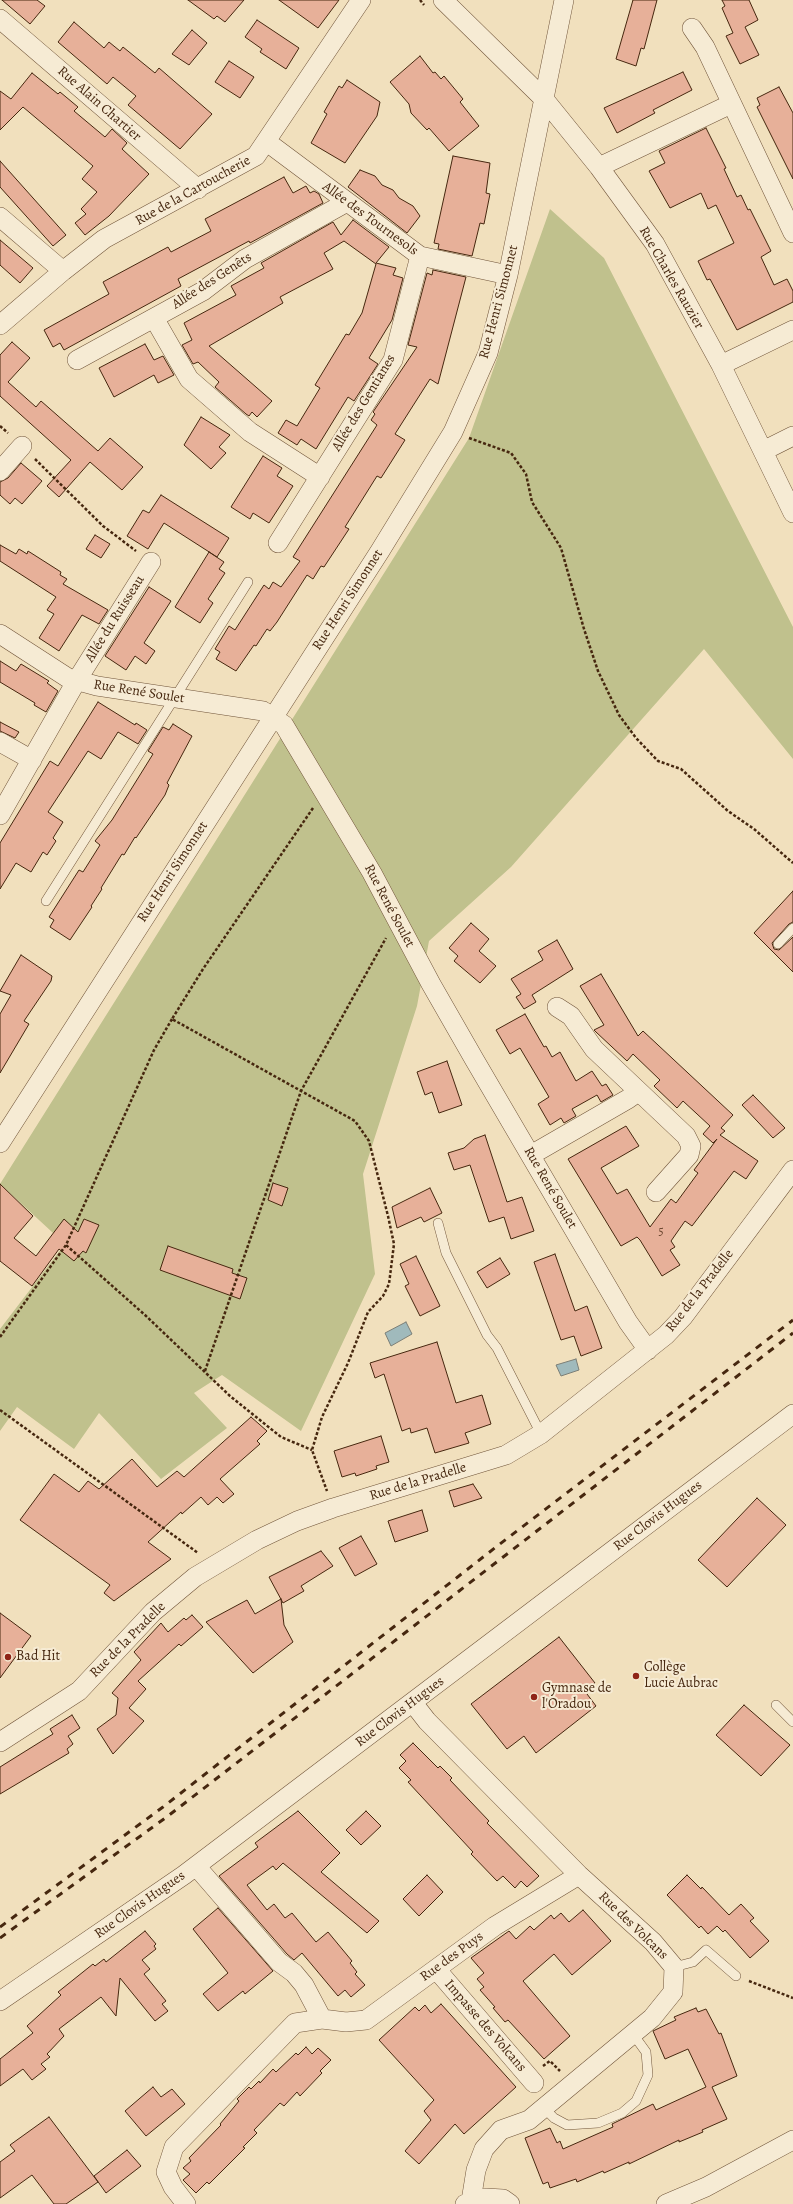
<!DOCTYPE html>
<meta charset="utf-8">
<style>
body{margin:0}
canvas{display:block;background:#f1e0bd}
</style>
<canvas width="793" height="2204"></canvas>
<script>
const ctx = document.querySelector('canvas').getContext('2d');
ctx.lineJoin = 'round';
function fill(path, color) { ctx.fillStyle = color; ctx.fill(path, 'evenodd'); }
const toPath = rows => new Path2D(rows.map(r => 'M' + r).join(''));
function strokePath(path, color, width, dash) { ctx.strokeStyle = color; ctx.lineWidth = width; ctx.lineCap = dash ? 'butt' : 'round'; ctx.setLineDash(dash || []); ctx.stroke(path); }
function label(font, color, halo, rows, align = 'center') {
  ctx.font = font + ' Alegreya,serif'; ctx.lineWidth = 4; ctx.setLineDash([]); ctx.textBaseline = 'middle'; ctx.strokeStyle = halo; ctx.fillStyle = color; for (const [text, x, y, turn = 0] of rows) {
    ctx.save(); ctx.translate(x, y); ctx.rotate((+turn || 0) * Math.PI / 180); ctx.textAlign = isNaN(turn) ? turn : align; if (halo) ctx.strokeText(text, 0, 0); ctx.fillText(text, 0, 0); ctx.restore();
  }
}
fill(toPath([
 [550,209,604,258,793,627,793,759,704,649,511,867,429,941,417,1006,363,1174,375,1274,301,1431,222,1375,194,1393,227,1428,161,1479,99,1413,74,1449,17,1407,0,1431,0,1329,65,1244,0,1184,469,438]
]), '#c0c18d');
const water = toPath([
 [406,1322,412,1334,391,1346,385,1333,406,1322],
 [576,1359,579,1370,561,1376,556,1365,576,1359]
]);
fill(water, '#a0babc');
strokePath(water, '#7c7f77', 1);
const building = toPath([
 [2,0,37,0,45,6,30,24,2,0],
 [188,0,244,0,225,22,217,16,214,19,188,0],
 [279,0,339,0,318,28,279,0],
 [633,0,657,0,644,49,641,48,636,66,616,59,633,0],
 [722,0,749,0,758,20,745,27,759,55,740,64,726,36,733,33,722,8,725,6,722,0],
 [257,20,299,48,286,69,260,52,262,49,245,37,257,20],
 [74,22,104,48,109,42,120,51,123,47,155,73,159,68,212,114,180,149,128,105,136,96,113,77,107,84,58,42,74,22],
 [192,30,207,43,189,65,172,54,192,30],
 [420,56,433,73,435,72,441,79,444,76,463,99,460,102,479,126,449,151,429,128,427,130,411,113,409,104,390,82,420,56],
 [229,61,254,77,240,98,215,82,229,61],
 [683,72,692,90,653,110,655,113,617,133,604,108,683,72],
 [32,73,58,94,60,92,78,107,74,111,105,137,112,129,127,143,122,149,149,174,109,216,85,235,75,223,86,214,81,209,97,192,82,179,93,166,23,107,0,130,0,91,11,99,32,73],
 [347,80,380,102,377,116,345,163,311,143,327,114,324,112,339,86,342,88,347,80],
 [779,87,793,113,793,179,757,107,760,105,757,98,779,87],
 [706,128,726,168,724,169,737,197,741,195,748,210,750,209,771,251,761,257,774,285,787,279,793,291,793,302,737,330,710,279,707,280,698,261,734,243,716,205,708,209,701,193,670,208,649,171,665,163,659,151,706,128],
 [453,156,490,163,486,193,490,194,484,224,480,223,472,256,438,249,439,244,434,243,453,156],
 [0,161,66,235,53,246,0,187,0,161],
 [360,170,375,176,382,185,393,190,399,198,413,206,420,216,407,233,348,187,360,170],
 [284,177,293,193,306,186,310,193,314,191,319,194,323,203,250,243,249,241,178,279,181,286,64,350,60,343,53,347,44,330,109,294,103,282,168,247,171,252,211,231,205,219,284,177],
 [353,220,389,247,376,263,396,268,393,275,403,278,392,320,369,358,378,364,354,401,348,397,316,449,301,439,297,445,278,433,286,420,297,426,320,388,315,385,346,334,349,335,362,313,376,264,344,241,324,253,333,269,280,297,283,303,209,346,272,401,257,417,252,412,249,416,246,414,215,387,219,382,198,362,193,364,182,345,192,340,184,323,236,295,231,286,264,268,261,263,333,222,341,235,353,220],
 [0,240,33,268,20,283,0,265,0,240],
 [433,270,466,277,438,384,430,379,395,434,405,440,381,478,377,476,345,527,349,529,324,567,321,566,313,579,307,575,277,622,270,631,267,629,256,646,254,645,236,671,216,659,220,652,215,649,229,626,235,630,264,585,269,589,273,582,281,587,300,561,293,557,377,425,371,420,375,414,373,412,417,347,408,345,427,273,432,275,433,270],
 [12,342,30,358,8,382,36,407,41,401,98,451,110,438,143,467,122,490,90,462,59,497,47,486,71,460,0,396,0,355,12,342],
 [145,344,154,360,163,356,174,375,158,383,154,375,114,397,99,368,145,344],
 [201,417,230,435,219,447,226,453,211,469,184,445,201,417],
 [263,456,282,468,277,476,293,486,269,523,253,513,250,519,231,507,263,456],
 [21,463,42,481,22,504,15,498,10,504,0,495,0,482,8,478,21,463],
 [161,495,229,538,217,557,164,523,148,549,127,536,143,510,149,513,161,495],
 [95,535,110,544,101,558,86,549,95,535],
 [0,545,16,554,19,549,27,554,28,551,61,572,60,575,67,579,63,584,108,610,99,624,82,615,59,651,39,638,54,614,47,610,56,597,0,561,0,545],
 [209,552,224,562,219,569,225,573,208,599,213,603,200,623,175,607,209,552],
 [149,587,171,601,144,643,155,651,146,664,135,656,126,670,105,656,149,587],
 [0,661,16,671,21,664,49,681,47,683,58,691,46,712,34,705,35,703,0,682,0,661],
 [98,702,135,725,136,723,147,730,138,744,118,732,101,759,88,751,48,812,63,822,53,838,56,841,47,855,43,852,31,872,16,863,0,889,0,843,50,761,58,766,98,702],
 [0,722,19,732,15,738,0,731,0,722],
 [173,724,192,736,167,783,169,785,165,795,136,838,135,837,124,855,122,854,101,888,102,889,91,906,92,907,70,940,50,927,54,920,49,917,79,870,83,872,100,845,95,841,112,820,153,754,148,751,163,727,169,730,173,724],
 [793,891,793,922,789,924,772,943,774,949,779,950,793,937,793,972,754,933,793,891],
 [471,923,489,939,479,951,496,966,480,983,454,961,458,956,449,948,471,923],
 [557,940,573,969,532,995,536,1002,524,1009,516,997,521,994,511,979,543,960,538,951,557,940],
 [21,955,52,976,51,981,24,1021,29,1024,0,1073,0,1014,11,995,0,991,21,955],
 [601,974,638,1036,643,1031,733,1115,721,1128,725,1131,720,1135,758,1161,746,1179,734,1171,692,1226,685,1221,671,1241,675,1247,670,1250,680,1265,662,1276,640,1240,637,1237,621,1246,568,1159,626,1126,639,1146,601,1168,617,1194,627,1189,650,1227,671,1199,676,1203,698,1173,694,1170,717,1139,713,1143,703,1134,710,1126,683,1101,677,1108,654,1086,660,1080,633,1054,627,1061,596,1032,594,1030,604,1025,580,986,601,974],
 [525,1014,544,1047,546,1046,552,1057,560,1052,576,1081,592,1071,602,1086,606,1084,613,1095,601,1102,597,1095,572,1109,576,1116,564,1123,561,1118,550,1125,538,1104,549,1097,520,1048,510,1054,496,1030,525,1014],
 [447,1061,462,1105,439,1113,432,1092,425,1095,417,1072,447,1061],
 [753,1095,785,1128,773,1138,742,1105,753,1095],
 [485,1135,507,1202,522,1197,534,1231,511,1239,504,1217,489,1222,470,1165,454,1170,448,1153,464,1148,474,1139,485,1135],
 [273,1183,288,1188,282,1206,268,1200,273,1183],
 [0,1184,33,1216,14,1238,36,1256,64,1219,78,1232,84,1219,99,1225,86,1253,83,1251,74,1261,59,1249,32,1286,0,1261,0,1184],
 [430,1188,442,1213,424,1222,421,1217,397,1228,392,1207,430,1188],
 [168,1246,233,1269,232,1273,247,1278,240,1299,160,1270,168,1246],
 [555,1254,575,1311,587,1306,602,1348,581,1356,574,1336,561,1340,534,1262,555,1254],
 [416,1256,440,1306,420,1316,405,1286,409,1284,400,1264,416,1256],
 [500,1258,510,1274,487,1288,477,1272,500,1258],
 [437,1342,456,1403,482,1395,491,1424,465,1433,469,1443,435,1453,427,1428,411,1433,410,1428,402,1431,384,1374,375,1378,370,1363,437,1342],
 [251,1417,267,1431,257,1441,260,1444,220,1479,234,1494,223,1503,217,1497,208,1505,201,1497,182,1514,181,1512,148,1542,171,1559,114,1601,104,1593,110,1585,20,1520,54,1474,79,1492,88,1481,99,1489,132,1459,157,1487,177,1471,184,1477,251,1417],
 [381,1436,389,1462,376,1466,377,1469,356,1476,355,1473,342,1477,334,1451,381,1436],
 [473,1484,482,1498,454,1507,449,1491,473,1484],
 [757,1498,786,1525,727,1587,698,1560,757,1498],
 [422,1510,428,1531,395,1542,388,1521,422,1510],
 [361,1536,377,1564,355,1576,339,1548,361,1536],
 [321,1551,333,1566,301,1586,304,1591,283,1603,269,1577,321,1551],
 [281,1599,284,1625,293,1642,253,1673,206,1622,247,1600,255,1614,281,1599],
 [0,1613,31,1636,0,1678,0,1613],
 [192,1615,203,1627,181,1646,179,1644,138,1681,146,1689,129,1708,144,1721,113,1754,97,1729,116,1715,118,1698,112,1693,141,1660,134,1652,161,1623,168,1632,184,1618,186,1620,192,1615],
 [559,1637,595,1683,584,1690,596,1706,536,1753,524,1736,507,1749,471,1704,559,1637],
 [744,1705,790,1745,761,1776,716,1735,744,1705],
 [72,1715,80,1728,68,1736,73,1744,67,1749,69,1753,0,1794,0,1767,53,1734,50,1729,72,1715],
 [413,1743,438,1768,440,1766,452,1778,450,1780,489,1821,487,1823,539,1876,527,1887,521,1881,515,1888,503,1876,497,1881,471,1854,473,1852,408,1782,411,1780,399,1768,406,1761,400,1755,413,1743],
 [298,1811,340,1853,321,1872,379,1921,367,1933,283,1863,276,1870,273,1866,247,1885,267,1910,274,1904,285,1918,292,1913,316,1942,328,1932,352,1961,350,1963,357,1972,355,1974,365,1985,351,1997,345,1990,338,1996,302,1953,294,1960,287,1954,219,1876,258,1847,255,1843,298,1811],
 [366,1811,381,1826,361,1845,346,1830,366,1811],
 [427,1875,443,1892,419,1916,403,1899,427,1875],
 [687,1875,701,1889,702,1887,729,1915,741,1904,754,1918,750,1921,769,1941,750,1958,725,1930,723,1932,717,1926,708,1934,701,1926,699,1928,667,1895,687,1875],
 [218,1908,273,1971,245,1994,243,1991,218,2011,203,1994,228,1973,193,1929,218,1908],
 [583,1910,611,1941,572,1975,554,1954,523,1981,570,2036,544,2059,508,2020,505,2022,493,2008,495,2007,480,1990,484,1987,477,1979,484,1973,471,1958,509,1931,516,1939,530,1926,534,1930,551,1915,554,1919,561,1913,569,1922,583,1910],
 [145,1931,156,1944,154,1946,156,1949,142,1960,150,1969,144,1974,166,2001,162,2004,168,2011,155,2021,120,1978,116,2016,101,1997,59,2029,64,2036,47,2054,50,2057,41,2064,46,2069,32,2080,23,2069,0,2086,0,2059,33,2033,27,2026,61,1995,58,1992,93,1964,95,1966,104,1959,106,1962,145,1931],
 [441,2004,516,2087,464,2134,455,2124,419,2164,405,2151,431,2120,424,2111,434,2100,379,2040,415,2007,419,2011,425,2005,431,2013,441,2004],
 [696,2008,698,2012,706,2009,719,2034,721,2033,737,2076,712,2087,727,2119,702,2130,703,2132,679,2142,679,2140,629,2164,629,2162,604,2173,603,2171,577,2182,576,2179,550,2188,548,2182,543,2184,525,2138,550,2128,557,2143,560,2141,563,2149,613,2127,612,2124,653,2104,656,2110,706,2087,688,2049,665,2059,653,2031,676,2020,674,2017,696,2008],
 [306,2047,312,2054,318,2048,331,2060,320,2071,322,2073,300,2096,297,2092,284,2106,280,2103,254,2130,257,2133,243,2147,245,2148,209,2184,207,2182,196,2193,183,2180,190,2174,183,2168,191,2161,189,2158,221,2125,220,2124,239,2101,237,2099,249,2087,251,2089,259,2081,260,2083,273,2069,276,2072,296,2053,298,2055,306,2047],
 [153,2087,161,2097,172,2089,185,2104,146,2136,125,2111,153,2087],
 [49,2117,98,2182,66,2204,54,2204,32,2175,0,2198,0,2162,15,2151,10,2145,49,2117],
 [127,2150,141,2166,106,2193,94,2176,127,2150]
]);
fill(building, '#e7b099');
strokePath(building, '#46270f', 1);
const lane = toPath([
 [46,901,248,582],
 [778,944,793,928],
 [438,1223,446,1253,487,1335,497,1348,541,1434],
 [776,1705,793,1722],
 [674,1967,693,1962,706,1950,736,1976],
 [544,2108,554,2118,567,2125,598,2123,622,2113,636,2101,648,2075,646,2052,633,2034]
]);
const street = toPath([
 [443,0,544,99,599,167,655,244,721,365,793,513],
 [0,19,198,189],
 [692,28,705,47,793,233],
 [267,142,420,256,508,275],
 [599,167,731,104],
 [0,217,63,271],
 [154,318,189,379,250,432,320,477],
 [0,325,63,271,104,239,256,156,361,0],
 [77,360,203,291,245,259,347,202],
 [721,365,793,330],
 [763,451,793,436],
 [0,471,22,446],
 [278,543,393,360,420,256],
 [0,634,68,678,97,686,263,711,284,725,372,873,431,984,474,1059,628,1322,648,1350],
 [0,742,32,760],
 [0,815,77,680,151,562],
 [557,1007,571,1016,594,1049,686,1136,691,1146,689,1155,656,1192],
 [0,1143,380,551,453,432,488,353,508,275,564,0],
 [531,1155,628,1099,638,1092],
 [413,1703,427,1721,579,1875,653,1942,674,1967,673,1992,652,2018,529,2120,501,2130,484,2149,476,2170,471,2201],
 [0,1742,79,1691,153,1612,195,1577,257,1540,297,1521,333,1508,506,1455,541,1434,666,1335,683,1317,793,1170],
 [196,1866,279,1962,294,1973,304,1985,322,2019],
 [436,1969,534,2083],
 [0,2001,184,1875,793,1414],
 [186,2204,173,2187,166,2172,174,2147,295,2023,322,2019,346,2022,366,2020,495,1926,579,1875],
 [465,2204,486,2198,503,2199,510,2204],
 [666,2204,706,2187,793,2140]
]);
strokePath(lane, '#71553a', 10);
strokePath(street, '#71553a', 20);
strokePath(toPath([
 [420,0,424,5],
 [0,426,8,433],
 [469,438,511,453,526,474,532,502,561,548,584,629,598,671,619,715,636,738,658,761,681,769,728,811,754,829,793,863],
 [35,459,103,526,136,551],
 [313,808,203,969,172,1019,355,1121,369,1141,388,1216,394,1244,389,1284,383,1296,368,1312,348,1363,322,1417,312,1450,327,1491],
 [172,1019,154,1050,66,1245,145,1315,230,1396,281,1437,312,1450],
 [0,1337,66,1245],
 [205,1371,301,1091,386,938],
 [0,1410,198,1553],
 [749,1981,793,1998],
 [543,2066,550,2061,560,2071]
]), '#46270f', 2.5, [3, 2]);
strokePath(lane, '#f6ebd4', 9);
strokePath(street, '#f6ebd4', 19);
strokePath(toPath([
 [0,1927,163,1807,496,1547,793,1320],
 [0,1938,168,1816,793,1333]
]), '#46270f', 3, [7, 7]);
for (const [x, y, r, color] of [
 [8,1657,4,"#8f2418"],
 [636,1676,4,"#8f2418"],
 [534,1697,4,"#8f2418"]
]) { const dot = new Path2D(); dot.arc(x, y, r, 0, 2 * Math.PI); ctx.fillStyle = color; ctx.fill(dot); strokePath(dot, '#f6ebd4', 1.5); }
label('12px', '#6e4932', null, [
 ["5",661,1232]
]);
label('14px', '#46270f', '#f6ebd4', [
 ["Rue Alain Chartier",99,104,41],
 ["Rue de la Cartoucherie",193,191,-29],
 ["Allée des Tournesols",370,219,36],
 ["Rue Charles Rauzier",671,278,60],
 ["Allée des Genêts",212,281,-33],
 ["Rue Henri Simonnet",499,302,-75],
 ["Allée des Gentianes",364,403,-59],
 ["Rue Henri Simonnet",348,600,-57],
 ["Allée du Ruisseau",115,619,-58],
 ["Rue René Soulet",139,692,9],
 ["Rue Henri Simonnet",173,872,-57],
 ["Rue René Soulet",389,906,62],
 ["Rue René Soulet",550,1188,60],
 ["Rue de la Pradelle",700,1291,-52],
 ["Rue de la Pradelle",418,1482,-17],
 ["Rue Clovis Hugues",658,1516,-37],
 ["Rue de la Pradelle",128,1640,-45],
 ["Rue Clovis Hugues",400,1712,-37],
 ["Rue Clovis Hugues",140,1905,-35],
 ["Rue des Volcans",633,1926,44],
 ["Rue des Puys",452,1957,-36],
 ["Impasse des Volcans",485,2026,49]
]);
label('14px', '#46270f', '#f6ebd4', [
 ["Bad Hit",16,1657],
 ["Collège",644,1668],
 ["Lucie Aubrac",644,1684],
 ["Gymnase de",542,1689],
 ["l'Oradou",542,1705]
], 'left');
</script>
